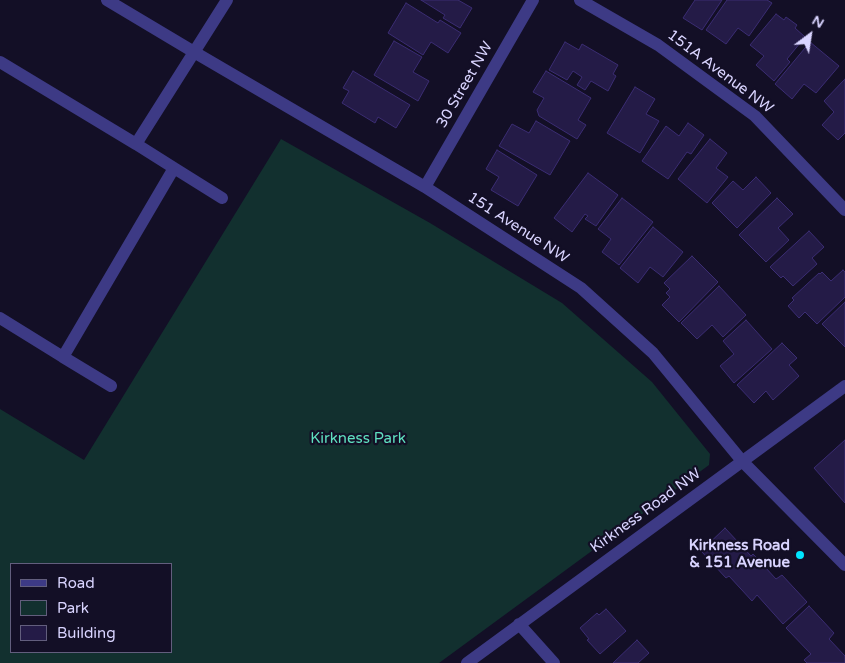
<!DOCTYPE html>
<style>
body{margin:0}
#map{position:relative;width:845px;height:663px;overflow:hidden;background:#130f26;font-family:"Varela Round",sans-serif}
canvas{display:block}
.legend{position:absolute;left:10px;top:563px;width:162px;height:90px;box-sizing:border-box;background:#130f26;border:1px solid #625e7d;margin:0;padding:6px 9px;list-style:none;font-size:15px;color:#d9d4ff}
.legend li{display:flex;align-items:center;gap:10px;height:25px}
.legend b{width:25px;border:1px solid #625e7d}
.north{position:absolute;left:785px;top:10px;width:50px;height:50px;-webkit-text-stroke:4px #130f26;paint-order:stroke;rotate:31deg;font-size:14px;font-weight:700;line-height:20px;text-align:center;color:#d9d4ff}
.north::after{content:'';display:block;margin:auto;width:18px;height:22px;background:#d9d4ff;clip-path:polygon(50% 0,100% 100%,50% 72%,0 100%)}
</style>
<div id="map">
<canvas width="845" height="663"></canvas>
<ul class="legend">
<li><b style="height:6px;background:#3d3a85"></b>Road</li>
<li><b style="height:14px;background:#12302f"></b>Park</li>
<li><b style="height:14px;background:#241b47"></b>Building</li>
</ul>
<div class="north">N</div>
</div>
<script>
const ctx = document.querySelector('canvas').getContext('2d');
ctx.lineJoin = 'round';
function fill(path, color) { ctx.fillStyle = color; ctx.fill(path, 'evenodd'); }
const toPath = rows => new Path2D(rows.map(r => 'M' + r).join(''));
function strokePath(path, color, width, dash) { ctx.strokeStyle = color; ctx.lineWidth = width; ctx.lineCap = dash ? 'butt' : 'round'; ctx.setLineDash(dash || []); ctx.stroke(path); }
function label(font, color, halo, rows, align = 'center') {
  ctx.font = font + ' "Varela Round",sans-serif'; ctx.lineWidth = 4.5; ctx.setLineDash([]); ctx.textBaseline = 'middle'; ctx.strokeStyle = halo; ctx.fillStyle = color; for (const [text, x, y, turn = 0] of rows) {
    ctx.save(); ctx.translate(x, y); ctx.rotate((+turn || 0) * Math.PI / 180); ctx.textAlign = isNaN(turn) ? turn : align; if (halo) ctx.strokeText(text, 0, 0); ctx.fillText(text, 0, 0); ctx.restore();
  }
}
fill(toPath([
 [281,139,430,223,562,303,652,382,710,454,709,465,439,663,0,663,0,409,84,460],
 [11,564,171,564,171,652,11,652]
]), '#12302f');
const building = toPath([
 [421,0,458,0,472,8,460,28,443,18,445,15,421,0],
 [695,0,722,0,702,30,683,18,695,0],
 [727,0,767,0,772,3,749,36,738,28,726,44,706,30,727,0],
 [406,3,438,23,440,20,461,33,448,53,431,42,423,55,388,33,406,3],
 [776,14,784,20,786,17,797,25,795,28,805,37,787,59,790,62,774,81,756,65,764,56,750,45,776,14],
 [394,41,422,57,413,72,429,81,418,101,374,75,394,41],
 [565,42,579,50,582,44,618,65,613,74,616,76,608,91,591,81,585,90,577,85,582,77,573,71,567,80,549,70,565,42],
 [810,42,839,66,816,93,804,84,792,99,775,84,810,42],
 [353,71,410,105,396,128,378,117,375,123,342,103,349,91,343,88,353,71],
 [546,71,591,98,578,120,586,125,577,139,539,116,537,110,544,98,533,92,546,71],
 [845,79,845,133,838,140,822,125,834,112,824,101,845,79],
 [635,87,655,99,646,114,659,121,640,153,607,133,635,87],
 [536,121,570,141,550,175,499,146,512,124,529,133,536,121],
 [688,123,704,135,691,154,687,152,668,179,642,161,666,126,679,136,688,123],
 [710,139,727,153,716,168,728,177,707,203,678,179,710,139],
 [497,150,537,175,518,206,491,190,499,177,486,169,497,150],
 [588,173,618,195,596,226,585,219,588,216,585,214,572,232,554,218,588,173],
 [756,177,771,193,737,228,712,203,733,181,743,190,756,177],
 [622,198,653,222,619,265,602,252,611,239,598,229,622,198],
 [777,198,793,214,778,228,789,240,766,262,739,235,777,198],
 [653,227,683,252,663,277,650,267,638,283,620,268,653,227],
 [809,231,824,247,812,258,817,264,793,286,783,276,781,278,770,267,809,231],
 [692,256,718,282,679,322,662,305,670,297,666,293,670,289,664,283,692,256],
 [843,270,845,272,845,297,817,324,805,312,799,318,788,306,794,300,792,298,819,273,820,274,822,272,831,281,843,270],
 [719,286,746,315,723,337,712,325,697,339,681,323,719,286],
 [845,302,845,347,822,324,845,302],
 [746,320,772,349,734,383,720,366,734,354,723,341,746,320],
 [782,343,797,358,789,365,799,376,773,400,766,391,754,403,737,385,782,343],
 [845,440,845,503,814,468,845,440],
 [725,528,751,556,753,554,776,579,782,575,807,602,783,624,757,595,752,601,729,576,726,578,701,551,725,528],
 [809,606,834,633,829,639,845,656,845,663,807,663,804,660,811,654,786,628,809,606],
 [606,609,626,631,600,654,587,640,589,639,580,628,597,613,599,615,606,609],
 [637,640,649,653,638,663,613,663,637,640]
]);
fill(building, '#241b47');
strokePath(building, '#3b2d73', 1);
strokePath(toPath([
 [107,0,194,52,425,187,581,288,653,353,742,461,845,565],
 [580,0,658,45,755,116,845,210],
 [0,62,136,144,227,0],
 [136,144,174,168],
 [425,187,533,0],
 [0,318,63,357,174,168,222,198],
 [63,357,111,386],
 [519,624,554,663],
 [467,663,845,386]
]), '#3d3a85', 12);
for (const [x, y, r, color] of [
 [800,555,5,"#00e5ff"]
]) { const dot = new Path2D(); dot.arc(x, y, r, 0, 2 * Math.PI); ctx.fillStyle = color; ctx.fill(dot); strokePath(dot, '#130f26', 2); }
label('15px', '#d9d4ff', '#130f26', [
 ["151A Avenue NW",720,72,37],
 ["30 Street NW",465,85,-60],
 ["151 Avenue NW",518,228,33],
 ["Kirkness Road NW",646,511,-36]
]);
label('15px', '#5fe0c0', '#130f26', [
 ["Kirkness Park",358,439]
]);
label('bold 15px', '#d9d4ff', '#130f26', [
 ["Kirkness Road",790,546],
 ["& 151 Avenue",790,563]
], 'right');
</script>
